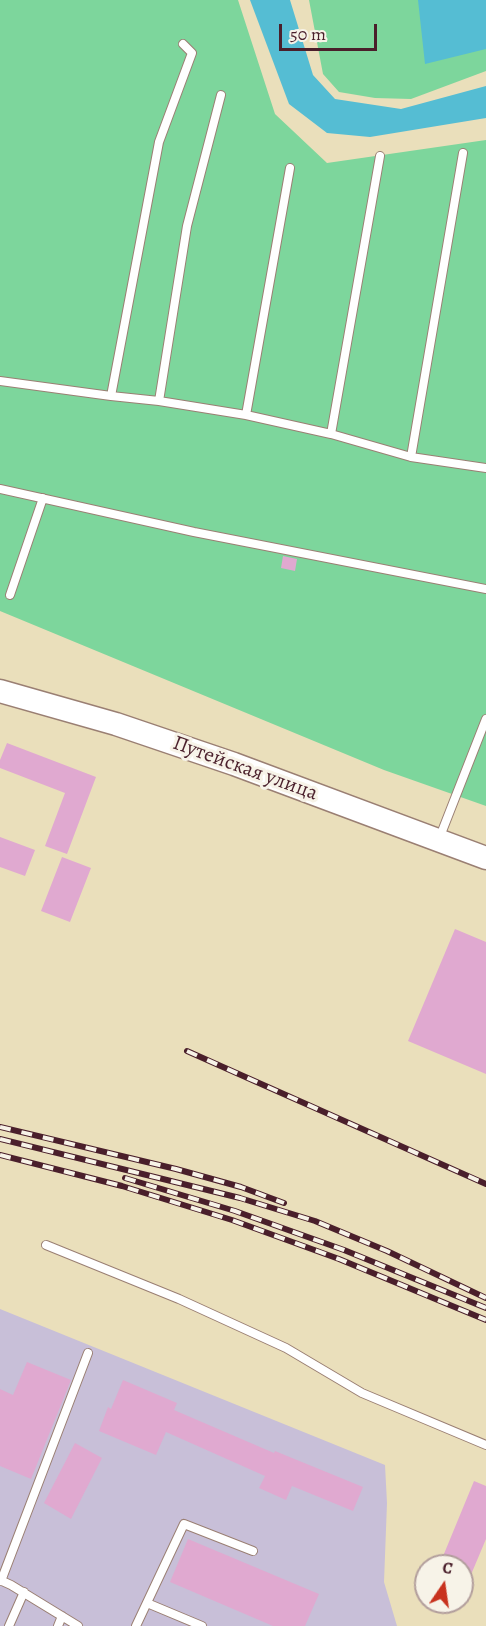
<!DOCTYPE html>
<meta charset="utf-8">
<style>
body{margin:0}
#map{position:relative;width:486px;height:1626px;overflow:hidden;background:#eadfbb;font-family:Alegreya,serif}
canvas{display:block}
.north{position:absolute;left:414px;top:1554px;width:60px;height:60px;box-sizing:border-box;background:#f7f3e8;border:2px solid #b29e9c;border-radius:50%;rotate:13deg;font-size:16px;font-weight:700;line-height:24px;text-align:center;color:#4a1f2b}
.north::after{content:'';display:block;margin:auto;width:21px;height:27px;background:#c8321e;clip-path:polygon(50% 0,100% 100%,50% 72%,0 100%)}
.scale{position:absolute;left:279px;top:24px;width:98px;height:27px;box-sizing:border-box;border:3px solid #4a1f2b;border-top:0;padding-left:8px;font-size:18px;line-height:21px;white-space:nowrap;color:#4a1f2b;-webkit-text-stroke:4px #f7f3e8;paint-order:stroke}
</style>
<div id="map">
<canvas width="486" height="1626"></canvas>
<div class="north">С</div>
<div class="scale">50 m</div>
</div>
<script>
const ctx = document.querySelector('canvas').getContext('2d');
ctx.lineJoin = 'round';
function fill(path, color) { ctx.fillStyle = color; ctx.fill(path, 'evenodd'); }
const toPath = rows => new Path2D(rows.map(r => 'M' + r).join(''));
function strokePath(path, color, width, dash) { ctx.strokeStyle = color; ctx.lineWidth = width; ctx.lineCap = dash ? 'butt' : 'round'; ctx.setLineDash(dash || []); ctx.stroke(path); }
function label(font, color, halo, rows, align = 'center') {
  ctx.font = font + ' Alegreya,serif'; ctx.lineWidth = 6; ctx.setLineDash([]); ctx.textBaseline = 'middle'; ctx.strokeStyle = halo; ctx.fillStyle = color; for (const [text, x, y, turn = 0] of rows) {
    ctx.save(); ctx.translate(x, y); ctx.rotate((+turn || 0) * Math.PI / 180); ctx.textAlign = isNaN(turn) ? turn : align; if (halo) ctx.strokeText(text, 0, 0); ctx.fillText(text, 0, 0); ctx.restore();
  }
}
fill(toPath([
 [0,1309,385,1465,387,1503,384,1582,397,1626,0,1626]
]), '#c8bfd8');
fill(toPath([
 [0,0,238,0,275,114,327,163,486,140,486,806,384,770,0,611],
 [309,0,486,0,486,71,411,99,375,98,339,92,323,74]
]), '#7dd69c');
fill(toPath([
 [250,0,290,0,313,75,335,99,401,109,486,86,486,118,370,137,327,133,289,104],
 [418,0,486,0,486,49,425,64]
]), '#55bdd3');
fill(toPath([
 [283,556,297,559,295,571,281,568],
 [7,743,96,777,67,854,45,846,65,793,0,768,0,760],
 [0,837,35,850,25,876,0,867],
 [62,857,91,868,70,922,41,911],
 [455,929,486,942,486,1074,408,1041],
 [27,1362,71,1380,31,1479,0,1466,0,1389,13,1395],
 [123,1380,177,1403,174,1410,274,1453,275,1451,363,1487,353,1511,292,1486,286,1500,259,1488,265,1476,166,1432,156,1455,99,1431,108,1407,111,1409],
 [75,1443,102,1458,71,1519,44,1503],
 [474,1481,486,1486,486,1539,470,1577,462,1574,462,1566,439,1566],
 [188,1539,319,1594,305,1626,273,1626,170,1582]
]), '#e0a9d0');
const lane = toPath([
 [183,44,192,53,159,142,111,396,159,401,246,415,331,434,411,457,486,468],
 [0,381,111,396],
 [159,401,187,226,221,95],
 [246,415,290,168],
 [331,434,380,156],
 [411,457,463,153],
 [0,489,194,532,486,589],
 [10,595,43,498],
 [439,839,486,719],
 [46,1245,179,1299,286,1348,362,1393,486,1445],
 [0,1580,11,1585,78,1626],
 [1,1581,88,1353],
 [147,1603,202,1626],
 [9,1626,24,1592],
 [58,1626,62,1616],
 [136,1626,184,1524,253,1551]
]);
const secondary = toPath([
 [0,691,116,724,234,764,486,858]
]);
strokePath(lane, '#9a7f73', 10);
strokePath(secondary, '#9a7f73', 25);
strokePath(lane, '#fff', 8);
strokePath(secondary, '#fff', 22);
const rail = toPath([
 [187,1051,486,1184],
 [0,1127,176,1169,241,1187,284,1203],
 [0,1139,240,1198,315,1221,387,1251,486,1298],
 [0,1155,122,1186,232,1220,339,1259,486,1320],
 [125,1178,235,1211,344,1250,486,1308]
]);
strokePath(rail, '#4a1f2b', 6);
strokePath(rail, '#f7f3e8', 4, [11]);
label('21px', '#4a1f2b', '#f7f3e8', [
 ["Путейская улица",245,769,20]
]);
</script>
